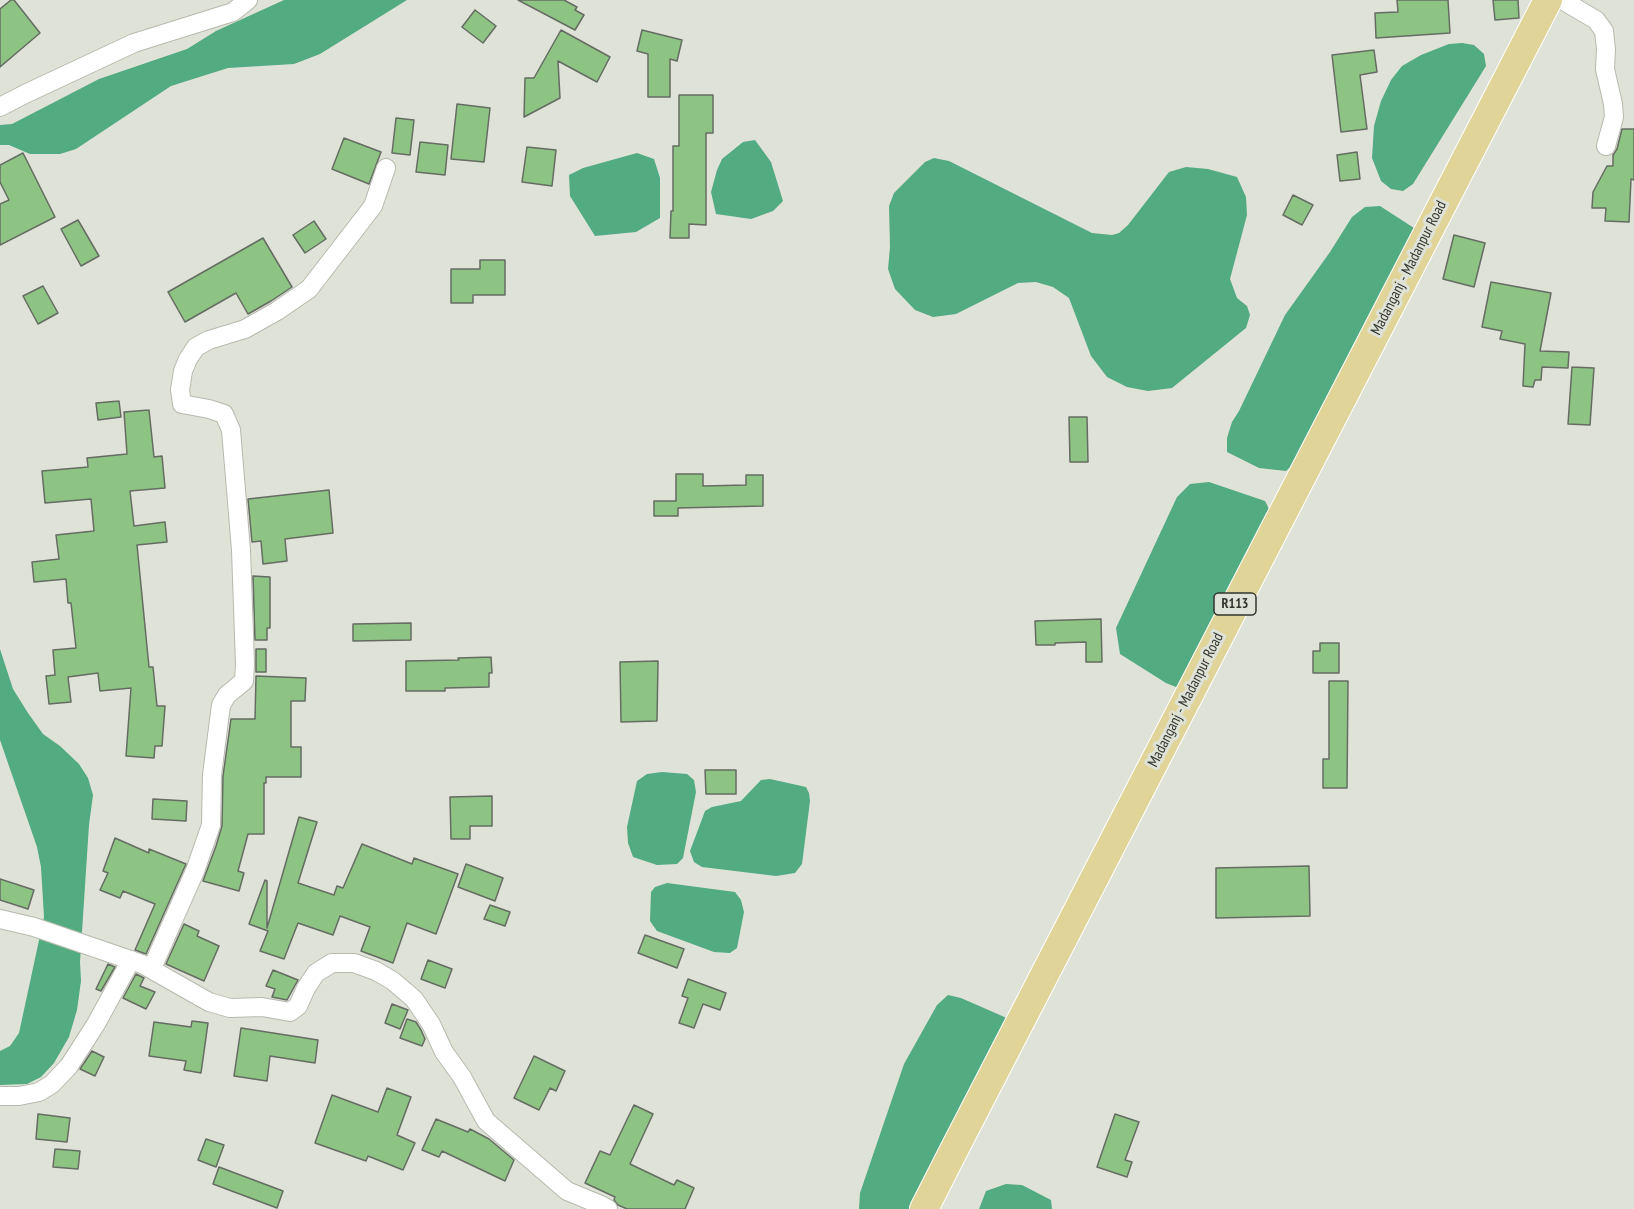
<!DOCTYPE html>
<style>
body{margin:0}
canvas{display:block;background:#dfe2d6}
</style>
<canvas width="1634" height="1209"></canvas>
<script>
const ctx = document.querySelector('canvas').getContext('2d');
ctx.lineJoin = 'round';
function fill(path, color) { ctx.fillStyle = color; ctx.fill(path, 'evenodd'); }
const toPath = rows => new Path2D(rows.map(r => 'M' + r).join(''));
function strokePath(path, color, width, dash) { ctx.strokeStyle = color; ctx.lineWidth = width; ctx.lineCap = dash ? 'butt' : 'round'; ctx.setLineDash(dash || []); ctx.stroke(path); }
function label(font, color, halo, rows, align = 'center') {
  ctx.font = font + ' "PT Sans Narrow",sans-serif'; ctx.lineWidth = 6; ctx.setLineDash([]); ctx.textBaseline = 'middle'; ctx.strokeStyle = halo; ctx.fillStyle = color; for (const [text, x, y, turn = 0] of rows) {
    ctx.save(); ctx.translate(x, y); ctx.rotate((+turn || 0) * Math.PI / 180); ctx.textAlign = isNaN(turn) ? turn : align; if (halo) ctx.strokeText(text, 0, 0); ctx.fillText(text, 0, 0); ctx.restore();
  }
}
fill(toPath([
 [284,0,407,0,320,54,294,64,228,68,171,86,76,149,60,154,30,154,9,145,0,145,0,125,12,124,99,79,187,49,216,31],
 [1462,43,1474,45,1484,54,1486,66,1413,184,1403,191,1391,189,1381,181,1372,158,1374,126,1381,101,1391,80,1402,66,1421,55,1449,44],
 [755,140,771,162,783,201,773,211,751,219,716,214,711,192,717,170,722,159,743,142],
 [637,153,654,159,660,178,660,218,636,232,595,236,570,196,569,175,583,168],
 [934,158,949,161,1092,233,1112,235,1119,233,1128,225,1169,172,1186,167,1208,169,1237,177,1246,197,1247,215,1230,279,1237,298,1247,306,1250,315,1246,328,1172,388,1148,391,1127,387,1107,377,1091,356,1069,298,1053,287,1036,282,1018,283,956,314,933,317,915,310,895,289,888,269,890,247,889,206,894,193,925,162],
 [1380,206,1414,228,1415,241,1297,461,1286,471,1259,468,1227,452,1227,438,1232,422,1239,411,1285,315,1330,252,1352,217,1365,207],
 [1209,482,1265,501,1272,515,1181,689,1166,683,1120,654,1116,628,1177,497,1190,484],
 [0,649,13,689,28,713,43,734,60,746,79,764,88,778,93,795,89,825,80,962,81,981,77,1010,69,1037,54,1063,41,1077,27,1084,0,1085,0,1051,10,1046,19,1033,44,917,41,867,37,847,0,740],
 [662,772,687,774,694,780,696,792,683,858,677,864,657,865,633,857,628,843,627,827,637,781,647,774],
 [770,779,806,787,809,793,810,801,802,864,795,873,776,876,702,867,694,862,690,851,705,811,712,807,741,801,761,780],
 [667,883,735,892,741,900,744,912,737,948,730,953,714,952,657,931,650,921,651,892,655,887],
 [948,995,961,998,1009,1019,918,1209,859,1209,860,1193,904,1064,937,1005],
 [1006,1184,1022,1185,1051,1200,1052,1209,979,1209,986,1191]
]), '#52ab81');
const building = toPath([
 [11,0,14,0,40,33,0,67,0,9,11,0],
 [518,0,564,0,577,7,575,10,584,15,575,30,518,0],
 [1397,0,1448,0,1450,33,1376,38,1375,13,1398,12,1397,0],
 [1493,0,1518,0,1519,18,1495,20,1493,0],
 [475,10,496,26,483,43,462,27,475,10],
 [561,30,610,57,597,82,558,61,560,98,524,117,525,78,534,78,561,30],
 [642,30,682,40,677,61,670,59,670,97,648,97,648,54,637,51,642,30],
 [1374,50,1377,72,1360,75,1367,129,1341,132,1332,55,1374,50],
 [679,95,713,95,713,133,706,133,706,225,689,224,689,238,670,238,671,211,673,211,673,146,679,146,679,95],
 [457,104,490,108,484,162,451,159,457,104],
 [396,118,414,120,410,155,392,153,396,118],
 [1622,129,1634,129,1634,180,1631,179,1629,222,1605,221,1606,208,1592,208,1593,192,1607,166,1613,166,1613,155,1617,149,1622,129],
 [344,138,381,152,369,184,332,169,344,138],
 [420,142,448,145,445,175,416,172,420,142],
 [527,147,556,150,552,186,522,182,527,147],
 [1357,152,1360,179,1340,181,1337,155,1357,152],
 [23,153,55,217,0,245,0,204,9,200,0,182,0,165,23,153],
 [1293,195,1313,205,1302,225,1283,215,1293,195],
 [78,220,99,256,81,266,61,229,78,220],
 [314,221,326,239,305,253,293,235,314,221],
 [1454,235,1485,243,1474,287,1443,279,1454,235],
 [263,238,292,287,271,301,248,314,236,293,185,322,168,292,263,238],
 [480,260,505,260,505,295,473,295,473,303,451,303,451,269,480,269,480,260],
 [1491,282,1551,293,1540,351,1569,352,1568,368,1542,367,1541,380,1535,380,1533,387,1523,386,1525,344,1500,339,1502,331,1482,327,1491,282],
 [43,286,58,313,38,324,23,296,43,286],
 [1572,367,1594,368,1590,425,1568,424,1572,367],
 [119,401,121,417,98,420,96,403,119,401],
 [149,410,154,457,162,456,165,488,130,491,134,526,165,522,167,542,137,545,149,667,153,667,157,706,165,706,162,746,155,746,154,758,126,756,131,688,100,691,98,673,68,677,71,702,49,704,46,676,55,675,53,650,76,648,71,603,68,603,66,579,34,582,32,562,59,559,56,535,94,531,91,499,45,503,42,471,88,467,87,458,127,454,124,412,149,410],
 [1069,417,1087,417,1088,462,1070,462,1069,417],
 [676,474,703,474,703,486,746,485,746,475,763,475,763,506,678,508,678,516,654,516,654,501,676,501,676,474],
 [329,490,333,533,285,539,287,561,263,564,261,541,252,542,248,499,329,490],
 [253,576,270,577,270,628,267,628,267,640,255,640,253,576],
 [1101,619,1102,662,1086,662,1086,642,1055,643,1055,645,1036,645,1035,621,1101,619],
 [411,623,411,640,353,641,353,624,411,623],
 [1320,643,1339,643,1339,673,1313,673,1313,651,1320,651,1320,643],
 [256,649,266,649,266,672,256,672,256,649],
 [491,657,492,673,489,673,489,687,445,688,445,691,406,691,406,661,459,660,458,658,491,657],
 [658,661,657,721,621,722,620,662,658,661],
 [256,676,306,678,305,701,291,701,291,747,301,747,301,777,266,777,266,783,264,783,264,834,248,834,238,871,244,873,239,891,203,881,216,846,222,826,223,776,231,719,255,719,256,676],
 [1329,681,1348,681,1347,788,1323,788,1323,759,1329,759,1329,681],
 [705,770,736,770,736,794,706,794,705,770],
 [492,796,492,826,470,826,470,839,451,839,450,797,492,796],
 [153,799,187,801,186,821,152,819,153,799],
 [299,817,317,822,298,883,334,895,337,886,343,888,362,844,412,864,414,858,458,874,436,934,407,923,393,963,361,951,370,927,340,916,333,935,298,923,284,959,260,951,268,931,249,924,265,880,267,881,267,928,299,817],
 [115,838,149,853,149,849,186,864,146,954,135,950,155,904,123,891,120,898,100,890,108,873,103,871,115,838],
 [466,864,503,878,495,901,458,887,466,864],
 [1309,866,1310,916,1216,918,1216,868,1309,866],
 [0,879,34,890,28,909,0,900,0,879],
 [490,905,510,912,505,926,484,919,490,905],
 [184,924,199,931,197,936,219,946,204,981,166,964,184,924],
 [645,935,684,949,677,968,638,953,645,935],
 [428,960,452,969,445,988,421,979,428,960],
 [108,964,115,967,101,991,96,989,108,964],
 [273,970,298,980,287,1000,272,997,275,989,266,986,273,970],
 [136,974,144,978,140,986,155,992,146,1009,123,998,136,974],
 [688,979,726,993,720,1010,703,1004,694,1028,679,1023,688,998,682,996,688,979],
 [392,1004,408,1010,400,1029,385,1023,392,1004],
 [407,1019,416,1022,421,1030,425,1039,422,1046,400,1038,407,1019],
 [192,1021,208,1023,201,1073,184,1070,186,1061,149,1056,154,1022,191,1027,192,1021],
 [241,1028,318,1040,315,1063,270,1056,267,1081,234,1076,241,1028],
 [92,1051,104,1057,95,1076,80,1069,92,1051],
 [534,1056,565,1071,556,1091,550,1088,539,1110,514,1098,534,1056],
 [387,1088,411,1097,397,1135,415,1143,403,1170,368,1156,366,1161,315,1143,332,1095,378,1112,387,1088],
 [634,1105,653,1114,630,1164,674,1185,677,1180,694,1188,685,1209,627,1209,618,1205,614,1200,615,1197,585,1183,600,1151,610,1155,634,1105],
 [38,1114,70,1118,67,1142,36,1139,38,1114],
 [1115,1114,1139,1122,1125,1160,1132,1162,1127,1177,1097,1167,1115,1114],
 [436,1119,468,1132,470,1129,489,1139,514,1160,505,1181,442,1151,439,1157,422,1150,436,1119],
 [206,1139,224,1145,216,1167,198,1160,206,1139],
 [55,1149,80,1151,78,1169,53,1167,55,1149],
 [219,1167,283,1191,277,1208,213,1184,219,1167]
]);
fill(building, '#8ec483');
strokePath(building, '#656c63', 1.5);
const minor = toPath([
 [1562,0,1596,20,1604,31,1606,49,1605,69,1613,104,1614,117,1606,146],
 [0,107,25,94,134,43,233,12,248,0],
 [0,919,34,927,142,964,209,1002,230,1008,262,1007,290,1012,298,1006,306,988,316,973,332,963,354,963,376,971,393,981,414,999,431,1024,444,1052,462,1077,486,1121,567,1191,601,1205,608,1209],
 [152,968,195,871,211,825,212,775,221,705,227,695,244,681,245,664,241,550,231,430,224,414,209,409,182,404,180,390,183,371,188,359,196,347,209,340,245,329,277,311,309,289,373,206,386,168],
 [0,1096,19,1096,39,1092,52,1084,69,1066,96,1024,131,960]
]);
const primary = toPath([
 [924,1209,955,1148,1548,0]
]);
strokePath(minor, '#b6baae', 20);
strokePath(primary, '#fff', 30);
strokePath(minor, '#fff', 18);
strokePath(primary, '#e0d498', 28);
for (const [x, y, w] of [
 [1235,604,42]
]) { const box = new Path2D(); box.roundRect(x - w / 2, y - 11, w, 22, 4.5); ctx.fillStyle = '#dfe2d6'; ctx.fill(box); strokePath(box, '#32342f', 1.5); }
label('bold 14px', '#32342f', null, [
 ["R113",1235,604]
]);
label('15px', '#32342f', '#dfe2d6', [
 ["Madanganj - Madanpur Road",1409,268,-63],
 ["Madanganj - Madanpur Road",1186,700,-63]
]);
</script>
